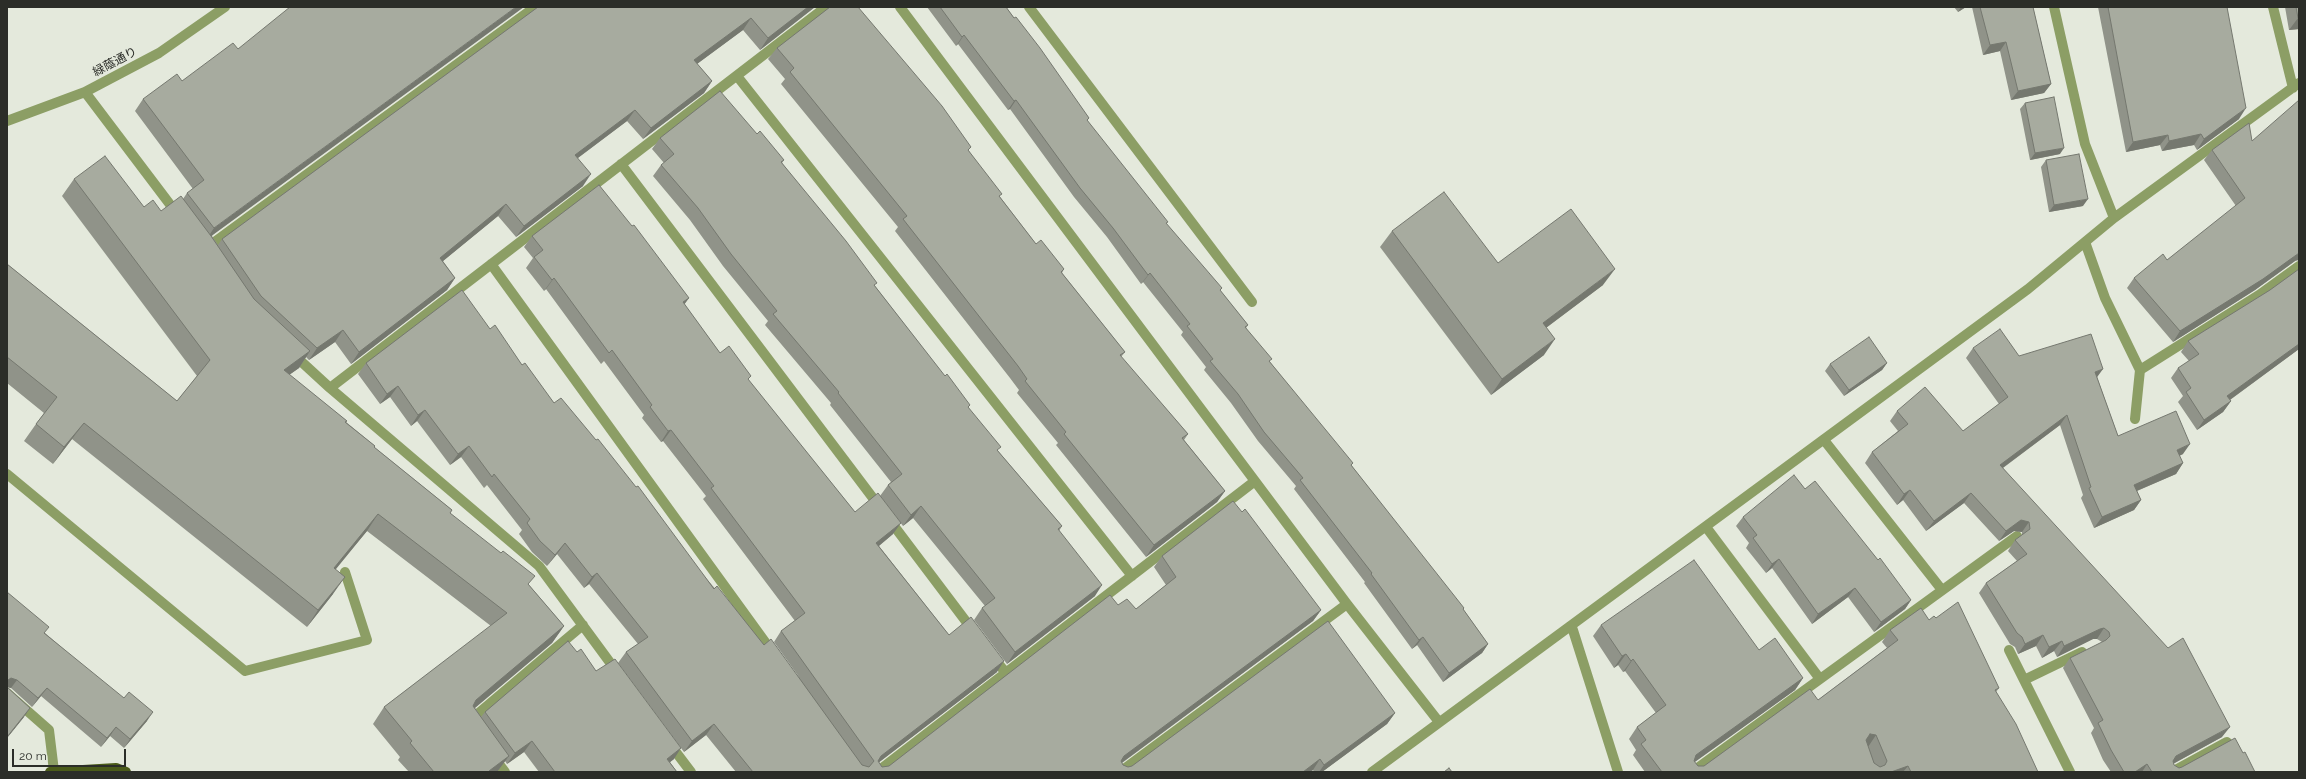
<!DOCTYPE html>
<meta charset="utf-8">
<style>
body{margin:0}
#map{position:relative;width:2306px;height:779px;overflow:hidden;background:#e4e9dc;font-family:Raleway,sans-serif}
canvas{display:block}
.frame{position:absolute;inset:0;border:8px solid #2b2d28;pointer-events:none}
.scale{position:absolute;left:12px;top:749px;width:114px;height:18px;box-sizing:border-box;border:2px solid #2b2d28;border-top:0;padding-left:5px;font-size:12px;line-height:14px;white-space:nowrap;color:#2b2d28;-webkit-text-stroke:3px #e4e9dc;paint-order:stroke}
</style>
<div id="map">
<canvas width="2306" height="779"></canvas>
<div class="frame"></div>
<div class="scale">20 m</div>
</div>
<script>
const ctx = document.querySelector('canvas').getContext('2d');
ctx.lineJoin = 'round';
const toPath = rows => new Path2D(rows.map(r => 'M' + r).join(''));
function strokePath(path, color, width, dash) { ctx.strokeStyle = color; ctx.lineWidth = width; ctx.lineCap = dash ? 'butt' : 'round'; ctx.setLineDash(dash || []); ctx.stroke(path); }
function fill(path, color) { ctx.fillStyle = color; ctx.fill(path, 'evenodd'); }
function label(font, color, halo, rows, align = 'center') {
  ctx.font = font + ' Raleway,"Noto Sans JP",sans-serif'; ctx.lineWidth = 3.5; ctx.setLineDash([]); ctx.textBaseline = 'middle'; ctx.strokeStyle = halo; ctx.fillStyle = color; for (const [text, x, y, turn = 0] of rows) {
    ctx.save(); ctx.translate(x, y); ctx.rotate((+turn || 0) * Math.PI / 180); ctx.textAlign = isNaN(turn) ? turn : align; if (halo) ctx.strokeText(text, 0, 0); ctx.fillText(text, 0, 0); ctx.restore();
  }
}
strokePath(toPath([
 [900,7,1347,604,1439,722],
 [1029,7,1252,302],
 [2054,7,2085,144,2114,218],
 [2273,7,2293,88],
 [737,76,1132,576],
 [85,92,178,215],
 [7,121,85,92,159,53,225,7],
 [621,164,974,632],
 [2085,242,2105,298,2140,370,2259,295,2299,266],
 [205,249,535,7],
 [491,264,773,653],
 [293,354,330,388,539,566,617,672],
 [330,388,826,7],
 [2135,419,2140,370],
 [1824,440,1942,590],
 [7,474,245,671,367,640,345,572],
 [1706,527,1820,679],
 [1572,627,1618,772],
 [2009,650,2070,772],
 [992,656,1006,673],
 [2024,680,2082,652],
 [7,693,49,730,54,771],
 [468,722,583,625],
 [669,743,691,772],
 [493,756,505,772],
 [877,772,1255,481],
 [1120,772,1347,604],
 [1372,772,2028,289,2114,218,2299,83],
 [1692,772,2017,536],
 [2172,772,2227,742]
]), '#8c9e65', 10);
strokePath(toPath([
 [50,772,116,768,126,772]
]), '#4a5b19', 10);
fill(toPath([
 [298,7,212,236,218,245,222,239,538,7,815,7,760,50,743,30,697,64,712,81,704,93,643,139,627,121,578,158,583,186,516,237,498,216,443,261,455,278,447,290,351,364,335,342,309,360,306,357,299,368,289,375,347,421,346,422,375,446,374,447,452,510,450,513,529,585,564,626,552,643,475,708,481,717,485,712,577,652,596,671,674,759,670,762,677,772,539,772,524,752,507,764,505,761,497,772,409,772,398,760,400,757,373,724,384,707,491,626,367,531,335,569,333,594,307,627,72,439,53,464,24,441,36,424,44,413,7,383,7,264,177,401,197,376,62,196,74,179,144,207,161,211,183,199,187,193,193,189,135,111,143,99,182,81,238,49],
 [927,7,1006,7,1089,118,1087,121,1166,224,1248,325,1246,328,1270,362,1351,465,1463,609,1488,644,1482,653,1443,682,1417,645,1412,649,1364,583,1365,582,1294,489,1296,486,1258,441,1231,403,1204,370,1206,367,1181,335,1183,332,1143,282,1141,284,1107,237,1074,197,1010,109,1008,110,958,44,956,46],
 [1954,7,1966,7,1958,12],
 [1972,7,2033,7,2051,84,2044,93,2011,100,2000,51,1983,55],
 [2098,7,2227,7,2239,119,2197,150,2194,145,2162,151,2160,145,2126,152],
 [2285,7,2299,7,2299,29,2289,30],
 [777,48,969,151,1000,197,1036,244,1064,269,1062,273,1125,352,1121,357,1188,434,1184,440,1225,491,1217,502,1146,557,1056,445,1058,443,1017,393,1019,390,1010,378,895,231,898,227,781,84,785,79,768,59],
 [2025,103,2060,154,2030,160,2020,109],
 [757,134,784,160,782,163,875,286,968,407,998,451,1062,526,1059,531,1095,596,1007,664,974,620,982,608,985,606,913,518,903,526,880,496,888,485,891,482,830,405,831,403,765,325,768,321,723,266,690,220,653,176,661,165,664,163,652,149,660,138],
 [2252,141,2295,261,2255,290,2173,342,2127,288,2134,278,2167,260,2236,206,2204,160,2212,150],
 [2046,160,2083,206,2049,212,2041,167],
 [1392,231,1498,263,1603,285,1546,328,1544,355,1491,395,1380,247],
 [532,236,689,298,684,304,720,353,748,380,855,512,893,534,879,546,949,635,997,672,879,762,882,767,889,766,1118,605,1136,609,1166,585,1154,567,1162,556,1321,610,1313,621,1122,763,1123,765,1128,767,1395,713,1387,724,1322,772,1314,772,1313,770,1310,772,736,772,706,735,684,752,618,663,626,652,638,644,589,584,584,588,557,554,547,566,532,552,519,534,522,530,487,485,484,488,461,457,450,465,417,421,411,426,390,397,380,404,358,374,366,363,490,329,522,365,554,403,764,645,799,677,774,642,781,631,795,621,703,499,706,496,663,441,661,442,642,418,644,415,604,361,601,364,546,289,544,291,526,268,533,258,524,247],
 [2299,269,2299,349,2230,400,2231,401,2223,412,2197,430,2178,402,2183,396,2171,378,2178,368,2189,361,2181,352,2188,341,2270,290],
 [1973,348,2019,356,2097,377,2118,436,2183,454,2179,456,2183,463,2176,474,2137,491,2141,500,2134,510,2094,528,2081,498,2083,495,2060,425,2003,468,2222,737,2173,764,2174,765,2179,768,2243,753,2255,772,2111,772,2103,760,2091,733,2094,728,2063,668,2070,658,2102,643,2102,642,2097,639,2093,639,2057,657,2054,651,2042,658,2036,646,2018,654,2015,647,2010,644,1979,593,1986,583,2017,561,2008,551,2015,540,2022,535,2022,532,2014,531,1999,541,1964,503,1926,531,1903,500,1897,505,1865,463,1872,452,1898,431,1890,421,1897,411,1963,431,1999,404,1966,358],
 [1887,363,1882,370,1844,396,1825,371,1830,364],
 [1805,489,1878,560,1911,600,1905,609,1874,632,1848,597,1812,624,1772,568,1766,573,1746,548,1749,543,1736,526,1743,517],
 [7,592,45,633,147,721,124,748,110,736,101,747,41,696,32,707,11,688,7,687,24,717,7,738],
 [1929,620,1999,688,1996,692,2038,772,1645,772,1633,755,1636,750,1629,739,1637,727,1656,713,1625,671,1623,672,1618,665,1614,668,1593,636,1601,625,1759,650,1803,678,1795,690,1694,762,1698,766,1704,766,1818,700,1887,648,1882,642,1890,630]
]), '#909389');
fill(toPath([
 [516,7,524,7,206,240,214,228],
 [808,7,815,7,760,50,768,38],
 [1961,7,1966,7,1958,12],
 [751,18,743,30,686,72,694,60],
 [2298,18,2299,18,2299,29,2289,30],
 [964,35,958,44,956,46,962,37],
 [2006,42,2000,51,1983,55,1990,45],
 [712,81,704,93,643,139,651,128],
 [2051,84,2044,93,2011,100,2018,91],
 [1016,100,1010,109,1008,110,1014,101],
 [2246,108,2239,119,2197,150,2204,139],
 [635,110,627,121,567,166,575,155],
 [2201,134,2194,145,2162,151,2169,141],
 [2168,135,2160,145,2126,152,2133,142],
 [2064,148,2060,154,2030,160,2035,153],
 [591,174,583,186,516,237,524,226],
 [2088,199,2083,206,2049,212,2054,205],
 [506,204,498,216,432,270,440,258],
 [2299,253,2299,260,2295,261,2255,290,2173,342,2180,331],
 [1615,269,1603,285,1531,339,1543,323],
 [1150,273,1143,282,1141,284,1148,275],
 [455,278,447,290,351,364,359,352],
 [554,278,546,289,544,291,552,280],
 [689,298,681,309,683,302],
 [343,330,335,342,309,360,317,348],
 [1555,339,1544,355,1491,395,1502,379],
 [2299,344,2299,349,2220,407,2227,396],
 [310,351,299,368,272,387,284,370],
 [1887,363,1882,370,1844,396,1849,390],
 [2103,369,2095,380,2095,372],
 [398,386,390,397,380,404,387,394],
 [2231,401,2223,412,2197,430,2204,420],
 [425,410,417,421,411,426,418,415],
 [2067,415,2060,425,1993,475,2000,465],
 [84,423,72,439,53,464,64,447],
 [671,430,663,441,661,442,668,431],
 [2190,444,2183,454,2170,460,2177,450],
 [469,446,461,457,450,465,458,454],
 [2183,463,2176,474,2127,495,2134,485],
 [1910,490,1903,500,1897,505,1904,494],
 [1225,491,1217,502,1146,557,1154,545],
 [1971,493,1964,503,1926,531,1934,521],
 [2141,500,2134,510,2094,528,2102,517],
 [921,506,913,518,903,526,911,515],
 [378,514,367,531,323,585,334,568],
 [2021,520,2029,522,2022,532,2014,531,1999,541,2006,531],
 [901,523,893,534,869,554,876,543],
 [565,543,557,554,547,566,555,555],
 [1779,559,1772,568,1766,573,1772,564],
 [597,573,589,584,584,588,592,577],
 [345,577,333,594,307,627,318,610],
 [1102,585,1095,596,1007,664,1015,652],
 [1855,588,1848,597,1812,624,1818,614],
 [1911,600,1905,609,1874,632,1881,622],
 [1321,610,1313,621,1116,767,1124,756],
 [564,626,552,643,464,717,476,700],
 [2104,628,2097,639,2093,639,2057,657,2064,646,2100,629],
 [2043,635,2036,646,2018,654,2025,644],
 [1423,637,1417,645,1412,649,1419,640],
 [2062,641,2054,651,2042,658,2049,647],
 [1488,644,1482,653,1443,682,1449,673],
 [1626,654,1618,665,1614,668,1622,656],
 [1633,659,1625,671,1623,672,1631,661],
 [1004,661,997,672,873,767,881,756],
 [11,678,17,680,11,688,7,687,8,680],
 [1803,678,1795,690,1688,767,1696,755],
 [47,688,41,696,32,707,38,698],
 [30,708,24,717,7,738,7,737],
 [153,712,147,721,124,748,130,739],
 [1395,713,1387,724,1322,772,1319,772,1324,765],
 [714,724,706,735,684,752,692,741],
 [116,727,110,736,101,747,107,738],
 [2230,727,2222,737,2169,766,2176,756],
 [1870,734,1876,735,1868,747,1858,751],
 [532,741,524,752,507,764,515,753],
 [681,748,674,759,660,770,667,759],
 [509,756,497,772,488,772,489,771],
 [1320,759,1313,770,1310,772,1303,772],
 [2147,764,2142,772,2135,772],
 [1908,766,1903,772,1891,772]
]), '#75786f');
const building = toPath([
 [290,7,298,7,298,8,299,7,516,7,214,228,187,193,204,180,143,99,177,74,182,81,233,43,238,49,290,7],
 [538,7,808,7,768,38,751,18,694,60,712,81,651,128,635,110,575,155,591,174,524,226,506,204,440,258,455,278,359,352,343,330,317,348,261,296,222,239,538,7],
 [830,7,858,7,942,106,971,147,968,150,1002,194,999,196,1036,244,1041,240,1064,269,1061,272,1125,352,1120,355,1188,434,1182,438,1225,491,1154,545,1064,434,1066,432,1025,381,1027,379,1018,366,903,219,907,216,790,72,794,68,777,48,830,7],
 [940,7,1006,7,1014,18,1016,17,1040,48,1089,118,1087,120,1168,222,1166,223,1222,288,1220,290,1248,325,1245,327,1272,359,1269,361,1353,463,1351,465,1464,608,1463,609,1488,644,1449,673,1423,637,1419,640,1371,574,1372,573,1300,480,1303,478,1264,432,1238,394,1210,361,1213,359,1187,326,1190,324,1150,273,1148,275,1113,228,1080,188,1016,100,1014,101,964,35,962,37,940,7],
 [1980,7,2033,7,2051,84,2018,91,2006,42,1990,45,1980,7],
 [2108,7,2227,7,2246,108,2204,139,2201,134,2169,141,2168,135,2133,142,2108,7],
 [2296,7,2299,7,2299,18,2298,18,2296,7],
 [720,91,757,134,760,131,784,160,781,162,846,241,877,283,874,285,945,376,947,374,970,405,968,407,1001,447,997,450,1062,526,1058,529,1102,585,1015,652,982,608,995,598,921,506,911,515,888,485,902,474,838,393,839,392,773,314,777,311,731,254,698,208,661,165,674,154,660,138,720,91],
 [2054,97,2064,148,2035,153,2025,103,2054,97],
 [2299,100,2299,253,2263,279,2180,331,2134,278,2163,254,2167,260,2245,198,2212,150,2249,123,2252,141,2299,100],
 [2079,154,2088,199,2054,205,2046,160,2079,154],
 [105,156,144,207,153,200,161,211,181,196,211,236,254,299,310,351,284,370,347,421,345,422,375,446,374,447,452,510,450,513,501,553,503,551,535,576,528,584,564,626,476,700,473,706,509,756,489,771,490,772,434,772,410,743,412,741,384,707,507,613,378,514,334,568,345,577,318,610,84,423,64,447,36,424,57,397,7,357,7,264,177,401,210,360,74,179,105,156],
 [599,185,632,226,634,225,689,298,683,302,720,353,729,346,751,376,748,379,855,512,878,493,901,523,876,543,949,635,971,617,1004,661,881,756,878,761,882,767,889,766,1110,595,1118,605,1127,599,1136,609,1176,577,1162,556,1233,501,1242,512,1245,509,1321,610,1124,756,1121,761,1123,765,1128,767,1132,766,1328,621,1395,713,1324,765,1320,759,1303,772,753,772,714,724,692,741,626,652,648,637,597,573,592,577,565,543,555,555,540,541,527,523,530,519,494,474,492,477,469,446,458,454,425,410,418,415,398,386,387,394,366,363,462,290,490,329,495,325,522,365,525,363,554,403,561,398,596,440,598,439,636,487,638,486,714,589,717,586,764,645,771,639,862,765,869,767,874,761,781,631,805,613,711,488,714,486,671,430,668,431,650,407,652,405,612,350,609,353,554,278,552,280,534,257,543,250,532,236,599,185],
 [1444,192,1498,263,1571,209,1615,269,1543,323,1555,339,1502,379,1392,231,1444,192],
 [2299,269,2299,344,2227,396,2231,401,2204,420,2186,392,2191,388,2178,368,2199,354,2188,341,2270,290,2299,269],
 [2000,329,2019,356,2091,334,2103,369,2095,372,2118,436,2176,411,2190,444,2177,450,2183,463,2134,485,2141,500,2102,517,2089,488,2091,487,2067,415,2000,465,2168,648,2183,638,2230,727,2176,756,2173,761,2174,765,2179,768,2182,767,2235,738,2243,753,2245,752,2255,772,2152,772,2147,764,2135,772,2124,772,2111,750,2098,723,2103,720,2070,658,2106,640,2110,636,2109,632,2104,628,2100,629,2064,646,2062,641,2049,647,2043,635,2025,644,2022,637,2017,633,1986,583,2027,554,2015,540,2030,529,2029,522,2021,520,2006,531,1971,493,1934,521,1910,490,1904,494,1872,452,1908,424,1897,411,1925,387,1963,431,2008,397,1973,348,2000,329],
 [1869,337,1887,363,1849,390,1830,364,1869,337],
 [1794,475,1805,489,1815,481,1878,560,1880,558,1911,600,1881,622,1855,588,1818,614,1779,559,1772,564,1753,538,1757,535,1743,517,1794,475],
 [1694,560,1759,650,1775,638,1803,678,1696,755,1694,761,1698,766,1704,766,1810,689,1818,700,1898,640,1890,630,1921,608,1929,620,1934,616,1936,618,1958,602,1999,688,1995,690,2016,724,2038,772,1911,772,1908,766,1891,772,1662,772,1641,744,1646,740,1637,727,1666,705,1633,659,1631,661,1626,654,1622,656,1601,625,1694,560],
 [1870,734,1876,735,1887,761,1885,765,1880,767,1874,763,1866,740,1870,734],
 [7,592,49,627,44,633,124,698,129,692,153,712,130,739,116,727,107,738,47,688,38,698,17,680,11,678,8,680,7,687,7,592],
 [568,641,577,652,581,649,596,671,615,659,681,748,667,759,677,772,555,772,532,741,515,753,485,712,568,641],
 [7,687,30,708,7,737,7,687],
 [1449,768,1452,772,1444,772,1449,768]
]);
fill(building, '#a7ab9f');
strokePath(building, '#75786f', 1);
label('12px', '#2b2d28', '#e4e9dc', [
 ["緑蔭通り",115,62,-28]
]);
</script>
